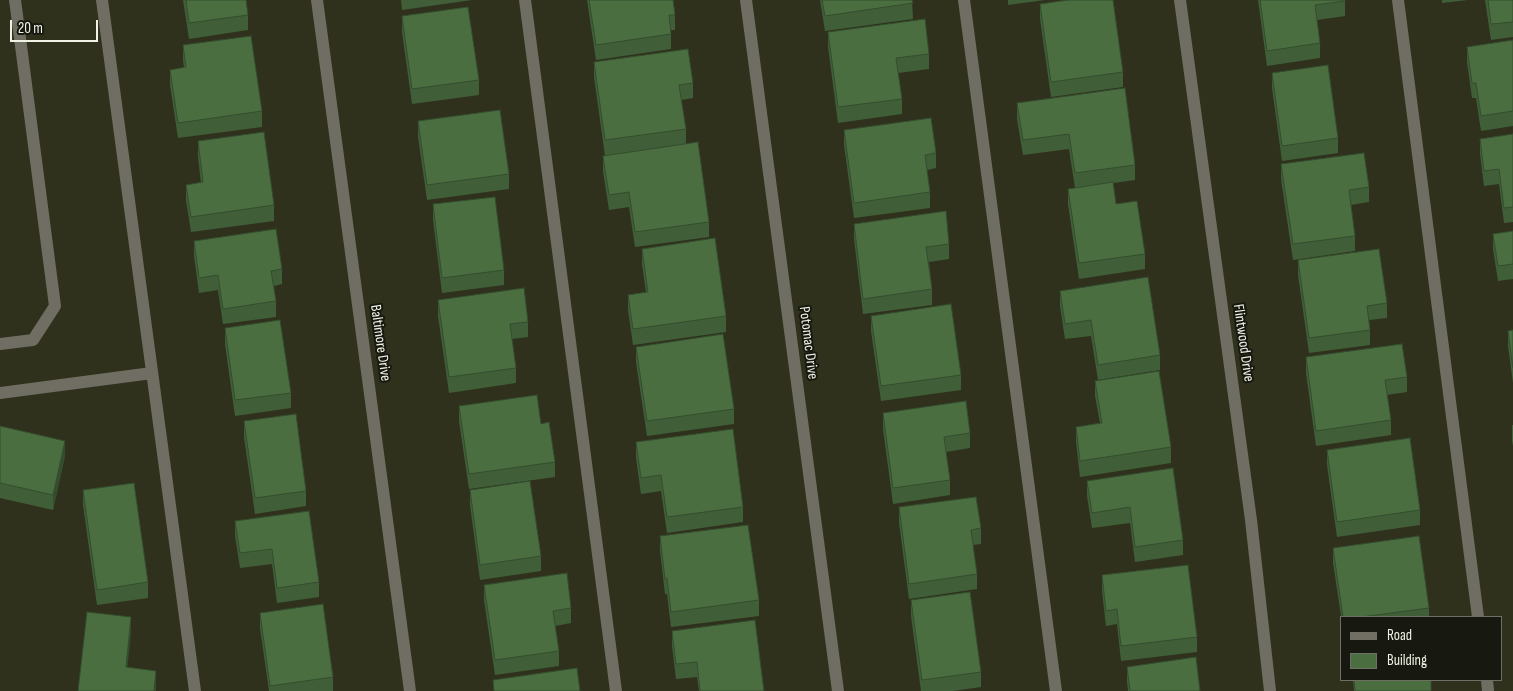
<!DOCTYPE html>
<style>
body{margin:0}
#map{position:relative;width:1513px;height:691px;overflow:hidden;background:#2f311d;font-family:"Sofia Sans Condensed",sans-serif}
canvas{display:block}
.legend{position:absolute;left:1340px;top:616px;width:162px;height:65px;box-sizing:border-box;background:#17180f;border:1px solid #6e6f65;margin:0;padding:6px 9px;list-style:none;font-size:15px;color:#f0f2e5}
.legend li{display:flex;align-items:center;gap:10px;height:25px}
.legend b{width:25px;border:1px solid #6e6f65}
.scale{position:absolute;left:10px;top:20px;width:88px;height:22px;box-sizing:border-box;border:2px solid #f0f2e5;border-top:0;padding-left:6px;font-size:15px;line-height:18px;white-space:nowrap;color:#f0f2e5;-webkit-text-stroke:4px #17180f;paint-order:stroke}
</style>
<div id="map">
<canvas width="1513" height="691"></canvas>
<ul class="legend">
<li><b style="height:6px;background:#706d63"></b>Road</li>
<li><b style="height:14px;background:#4b6e41"></b>Building</li>
</ul>
<div class="scale">20 m</div>
</div>
<script>
const ctx = document.querySelector('canvas').getContext('2d');
ctx.lineJoin = 'round';
const toPath = rows => new Path2D(rows.map(r => 'M' + r).join(''));
function strokePath(path, color, width, dash) { ctx.strokeStyle = color; ctx.lineWidth = width; ctx.lineCap = dash ? 'butt' : 'round'; ctx.setLineDash(dash || []); ctx.stroke(path); }
function fill(path, color) { ctx.fillStyle = color; ctx.fill(path, 'evenodd'); }
function label(font, color, halo, rows, align = 'center') {
  ctx.font = font + ' "Sofia Sans Condensed",sans-serif'; ctx.lineWidth = 4; ctx.setLineDash([]); ctx.textBaseline = 'middle'; ctx.strokeStyle = halo; ctx.fillStyle = color; for (const [text, x, y, turn = 0] of rows) {
    ctx.save(); ctx.translate(x, y); ctx.rotate((+turn || 0) * Math.PI / 180); ctx.textAlign = isNaN(turn) ? turn : align; if (halo) ctx.strokeText(text, 0, 0); ctx.fillText(text, 0, 0); ctx.restore();
  }
}
strokePath(toPath([
 [102,0,195,691],
 [525,0,616,691],
 [964,0,1056,691],
 [1398,0,1478,617],
 [0,344,33,340,55,306,15,0],
 [0,393,152,373],
 [1487,680,1488,691]
]), '#706d63', 12);
strokePath(toPath([
 [317,0,410,691],
 [746,0,838,691],
 [1180,0,1251,520,1270,691]
]), '#706d63', 12);
fill(toPath([
 [183,0,246,0,248,15,248,30,189,39],
 [401,0,472,0,402,10],
 [587,0,673,0,675,15,675,30,671,30,671,49,596,60],
 [820,0,912,0,913,19,825,31],
 [1008,0,1045,0,1008,5],
 [1258,0,1345,0,1345,16,1317,20,1320,43,1320,58,1267,66],
 [1442,0,1468,0,1442,3],
 [1485,0,1513,0,1513,37,1491,40],
 [1040,4,1123,72,1123,87,1051,97,1040,19],
 [402,16,479,80,479,95,412,104,402,32],
 [828,32,929,54,929,69,898,73,902,99,902,114,838,123,828,47],
 [1513,40,1513,126,1481,131,1476,98,1472,98,1467,62,1467,47],
 [183,45,262,111,262,127,178,138,170,85,170,70,184,68,183,60],
 [594,62,693,83,693,98,681,100,686,129,686,144,709,222,709,237,635,247,629,207,609,210,603,171,603,156,605,156,594,77],
 [1272,73,1338,138,1338,153,1282,161,1272,88],
 [1017,103,1135,165,1135,180,1113,183,1116,204,1145,254,1145,269,1079,279,1068,204,1068,189,1075,188,1069,149,1023,155,1017,119],
 [418,121,509,174,509,189,427,200,418,137],
 [844,130,936,153,936,168,927,170,930,192,930,208,854,218,844,145],
 [1513,134,1513,222,1504,223,1499,184,1484,186,1480,154,1480,139],
 [198,141,274,205,274,221,191,232,186,200,186,185,201,183,198,157],
 [1281,164,1369,187,1369,202,1351,205,1355,236,1355,251,1293,260,1281,179],
 [433,204,504,270,504,285,442,293,433,220],
 [854,224,949,244,949,259,929,262,932,289,932,305,863,314,854,239],
 [1513,231,1513,279,1498,281,1493,249,1493,234],
 [194,241,282,269,282,284,274,286,276,301,276,317,223,324,218,290,199,293,194,256],
 [642,249,726,316,726,332,633,345,628,310,628,295,646,292,642,264],
 [1298,260,1387,303,1387,318,1369,320,1370,330,1370,345,1309,353,1298,275],
 [1060,291,1160,355,1160,370,1098,380,1091,336,1065,339,1060,306],
 [438,300,528,322,528,337,512,339,516,368,516,383,449,393,438,316],
 [871,316,961,375,961,390,881,401,871,331],
 [225,328,291,393,291,408,235,416,225,344],
 [1513,330,1513,383,1508,346,1508,331],
 [636,347,734,409,734,424,647,436,636,362],
 [1306,357,1407,377,1407,392,1387,395,1391,420,1391,435,1316,446,1306,373],
 [1095,381,1171,447,1171,463,1080,477,1076,442,1076,427,1100,423,1095,396],
 [459,406,541,424,555,462,555,477,469,489,459,421],
 [883,413,970,433,970,448,946,452,950,480,950,495,893,504,883,429],
 [244,421,306,491,306,506,255,514,244,437],
 [1512,425,1513,425,1513,446,1512,441],
 [0,426,65,456,53,510,0,498],
 [636,442,743,507,743,522,667,533,661,491,641,494,636,458],
 [1327,450,1420,510,1420,525,1337,537,1327,465],
 [1087,481,1183,540,1183,555,1135,562,1130,523,1092,528,1087,496],
 [83,490,148,582,148,598,97,605,83,505],
 [470,490,541,556,541,571,480,580,470,505],
 [899,507,981,528,981,544,973,545,977,574,977,589,909,599,899,523],
 [235,521,319,582,319,597,277,603,272,564,240,568,235,536],
 [660,536,759,600,759,616,671,627,667,594,665,594,660,551],
 [1333,548,1429,608,1429,617,1342,617,1342,622,1333,563],
 [1102,575,1197,637,1197,652,1121,661,1117,624,1106,626,1102,591],
 [484,585,571,608,571,623,555,626,559,651,559,666,495,675,484,600],
 [911,600,981,672,981,687,953,691,921,691,911,616],
 [260,613,333,677,333,691,269,691,260,628],
 [672,631,764,691,699,691,697,677,676,679,672,646],
 [1127,667,1200,691,1128,691,1127,682],
 [1353,680,1431,680,1431,691,1354,691]
]), '#405f38');
fill(toPath([
 [65,441,65,456,53,510,53,495],
 [131,617,131,633,126,682,126,667],
 [156,671,156,691,154,691]
]), '#344d2e');
const building = toPath([
 [186,0,246,0,248,15,189,23,186,0],
 [589,0,673,0,675,15,669,15,671,34,596,45,589,0],
 [822,0,912,0,913,3,825,16,822,0],
 [1068,0,1113,0,1123,72,1051,82,1040,4,1068,0],
 [1260,0,1345,0,1345,1,1315,5,1320,43,1267,51,1260,0],
 [1488,0,1513,0,1513,22,1491,24,1488,0],
 [468,7,479,80,412,89,402,16,468,7],
 [925,19,929,54,896,58,902,99,838,107,828,32,925,19],
 [251,36,262,111,178,123,170,70,186,67,183,45,251,36],
 [1513,40,1513,111,1481,116,1476,83,1472,83,1467,47,1513,40],
 [688,49,693,83,679,85,686,129,605,140,594,62,688,49],
 [1328,65,1338,138,1282,146,1272,73,1328,65],
 [1125,88,1135,165,1075,173,1069,134,1023,140,1017,103,1125,88],
 [500,110,509,174,427,185,418,121,500,110],
 [931,118,936,153,925,155,930,192,854,203,844,130,931,118],
 [264,132,274,205,191,217,186,185,203,182,198,141,264,132],
 [1513,134,1513,207,1504,208,1499,169,1484,171,1480,139,1513,134],
 [698,142,709,222,635,232,629,192,609,195,603,156,698,142],
 [1364,153,1369,187,1349,190,1355,236,1293,244,1281,164,1364,153],
 [1113,182,1116,204,1137,201,1145,254,1079,263,1068,189,1113,182],
 [495,197,504,270,442,278,433,204,495,197],
 [946,211,949,244,926,247,932,289,863,299,854,224,946,211],
 [276,229,282,269,271,271,276,301,223,309,218,275,199,278,194,241,276,229],
 [1513,231,1513,264,1498,266,1493,234,1513,231],
 [715,238,726,316,633,329,628,295,648,292,642,249,715,238],
 [1379,249,1387,303,1367,306,1370,330,1309,338,1298,260,1379,249],
 [1148,277,1160,355,1098,365,1091,320,1065,324,1060,291,1148,277],
 [524,288,528,322,510,324,516,368,449,377,438,300,524,288],
 [951,304,961,375,881,386,871,316,951,304],
 [280,320,291,393,235,400,225,328,280,320],
 [1513,330,1513,368,1508,331,1513,330],
 [723,334,734,409,647,421,636,347,723,334],
 [1402,344,1407,377,1385,380,1391,420,1316,431,1306,357,1402,344],
 [1159,371,1171,447,1080,461,1076,427,1102,423,1095,381,1159,371],
 [537,395,541,424,549,422,555,462,469,474,459,406,537,395],
 [966,401,970,433,944,437,950,480,893,488,883,413,966,401],
 [296,414,306,491,255,498,244,421,296,414],
 [0,426,65,441,53,495,0,483,0,426],
 [733,429,743,507,667,517,661,475,641,478,636,442,733,429],
 [1410,438,1420,510,1337,522,1327,450,1410,438],
 [1173,468,1183,540,1135,547,1130,507,1092,513,1087,481,1173,468],
 [530,481,541,556,480,565,470,490,530,481],
 [134,483,148,582,97,590,83,490,134,483],
 [976,497,981,528,971,530,977,574,909,584,899,507,976,497],
 [309,511,319,582,277,588,272,549,240,553,235,521,309,511],
 [748,525,759,600,671,612,667,578,665,579,660,536,748,525],
 [1419,536,1429,608,1361,617,1343,617,1333,548,1419,536],
 [1188,565,1197,637,1121,646,1117,609,1106,611,1102,575,1188,565],
 [567,573,571,608,553,611,559,651,495,660,484,585,567,573],
 [970,592,981,672,922,680,911,600,970,592],
 [323,604,333,677,270,686,260,613,323,604],
 [87,612,131,617,126,667,156,671,154,691,78,691,87,612],
 [755,620,764,691,700,691,697,662,676,664,672,631,755,620],
 [1196,657,1200,691,1130,691,1127,667,1196,657],
 [577,668,580,691,494,691,493,680,577,668],
 [1354,680,1431,680,1431,691,1355,691,1354,680]
]);
fill(building, '#4b6e41');
strokePath(building, '#344d2e', 1);
label('15px', '#f0f2e5', '#17180f', [
 ["Baltimore Drive",380,343,82],
 ["Potomac Drive",808,343,83],
 ["Flintwood Drive",1243,343,82]
]);
</script>
